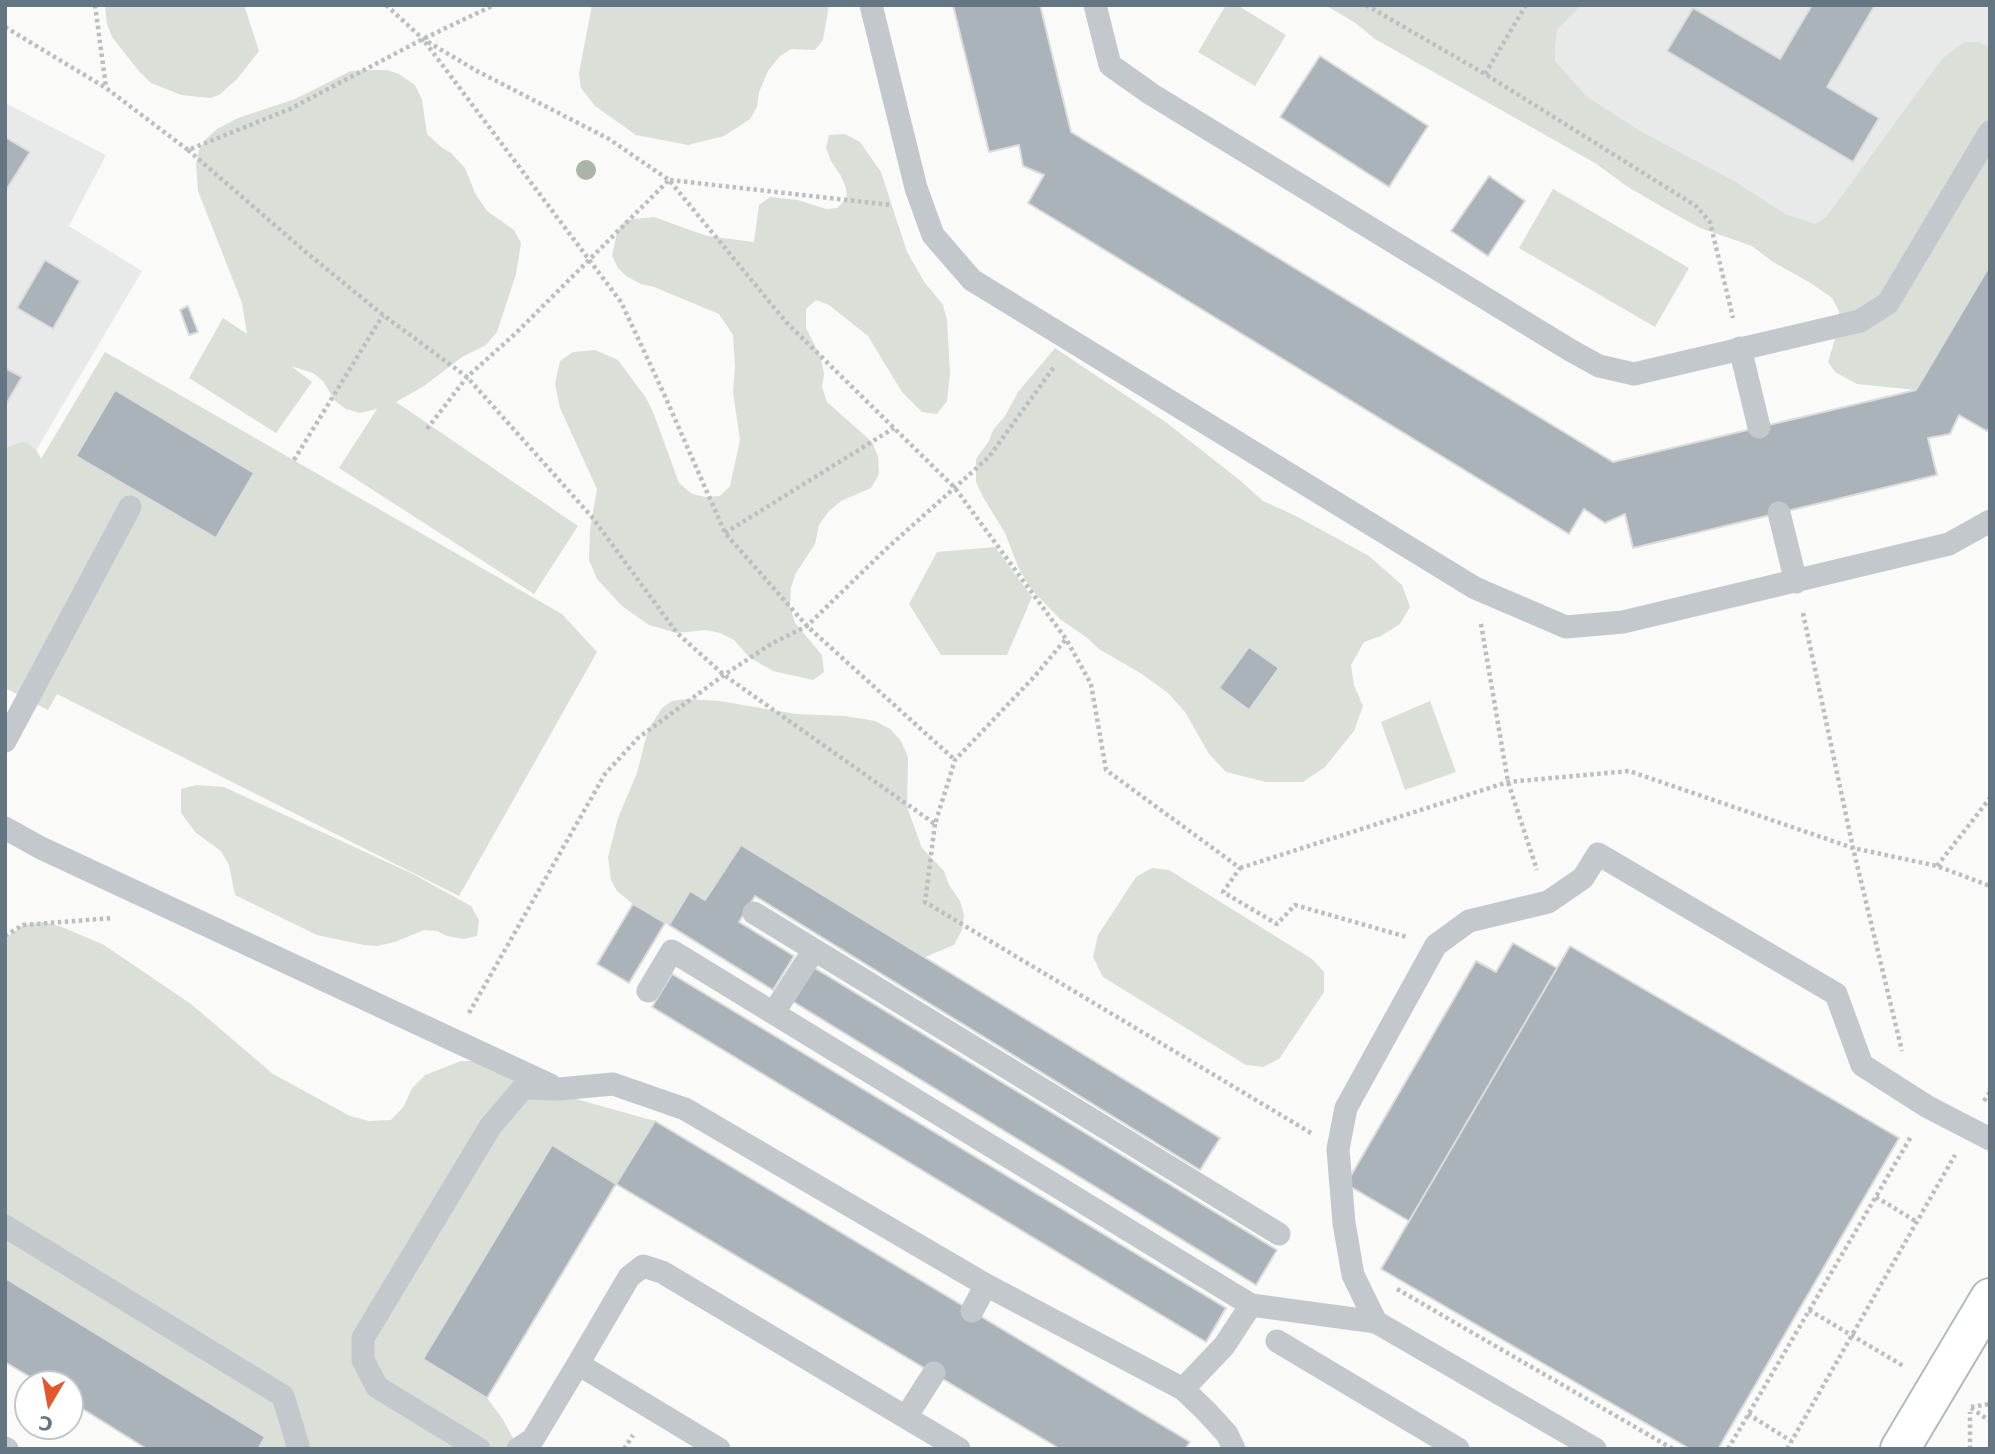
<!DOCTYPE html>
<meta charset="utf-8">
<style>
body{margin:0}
#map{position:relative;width:1995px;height:1454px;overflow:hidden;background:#fafaf8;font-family:"DejaVu Sans",sans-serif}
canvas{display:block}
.frame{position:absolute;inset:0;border:7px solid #657683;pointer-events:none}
.north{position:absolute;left:14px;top:1370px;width:70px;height:70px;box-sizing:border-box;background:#fff;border:2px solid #c1c8cd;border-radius:50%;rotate:190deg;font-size:19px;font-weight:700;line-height:28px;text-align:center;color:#657683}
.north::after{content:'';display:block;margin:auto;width:24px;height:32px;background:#e4572e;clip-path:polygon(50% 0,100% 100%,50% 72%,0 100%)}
</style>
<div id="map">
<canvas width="1995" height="1454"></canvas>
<div class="frame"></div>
<div class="north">С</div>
</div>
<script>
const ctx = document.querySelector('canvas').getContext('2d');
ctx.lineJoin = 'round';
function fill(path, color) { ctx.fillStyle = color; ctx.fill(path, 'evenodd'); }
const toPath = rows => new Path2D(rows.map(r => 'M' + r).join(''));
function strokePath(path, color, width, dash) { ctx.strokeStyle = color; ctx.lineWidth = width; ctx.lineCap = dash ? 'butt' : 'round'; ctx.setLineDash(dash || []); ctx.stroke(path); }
fill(toPath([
 [1548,5,1990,5,1990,48,1843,257,1523,81],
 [5,103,106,155,69,226,142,271,5,503]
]), '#e8e9e9');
fill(toPath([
 [105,5,244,5,259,51,237,79,219,95,210,98,181,95,151,83,138,70,112,37,107,24],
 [592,5,829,5,823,40,815,50,791,49,780,56,768,71,759,92,757,107,750,119,724,136,688,145,636,135,595,106,581,88,579,73],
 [1226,5,1237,5,1286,35,1255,86,1198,52],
 [1325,5,1581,5,1557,30,1555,45,1555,61,1586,96,1638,130,1734,181,1785,214,1815,224,1827,216,1942,59,1964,42,1979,42,1990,48,1990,265,1916,390,1857,384,1835,372,1828,362,1840,323,1839,311,1832,298,1809,282,1773,262,1752,246,1700,228,1664,208,1628,187,1595,163,1375,39,1354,22],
 [364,70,387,70,399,74,415,85,422,100,427,134,441,147,451,153,465,168,475,193,487,211,514,230,521,243,516,274,497,332,486,345,462,357,424,386,396,402,578,526,534,594,339,468,377,409,360,413,346,409,335,401,323,381,313,373,291,366,312,382,276,433,189,378,223,318,247,334,242,303,198,191,196,163,199,150,206,139,217,129,238,118,295,99,351,71],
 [845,134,860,142,881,172,907,252,925,283,943,305,947,320,950,373,947,401,937,414,922,412,902,392,868,336,829,305,816,300,806,309,806,328,821,358,824,374,822,387,827,402,872,442,878,456,879,474,871,488,841,501,828,512,819,525,815,544,796,573,791,587,790,606,795,623,822,655,824,672,813,680,773,671,749,657,734,640,720,633,706,630,677,633,649,625,622,606,597,579,589,560,590,530,597,489,560,408,555,384,560,361,573,352,595,350,618,360,646,398,653,412,679,483,692,494,706,497,720,496,730,486,740,440,733,392,735,367,733,335,719,314,654,287,641,284,626,276,618,268,612,256,617,232,626,220,654,217,707,236,754,242,759,205,770,197,798,200,826,209,837,208,847,198,846,188,841,176,831,161,826,148,829,135],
 [1553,189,1689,268,1655,327,1519,248],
 [1055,348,1167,423,1242,482,1263,501,1294,515,1369,556,1402,585,1410,607,1400,624,1381,636,1364,642,1351,665,1354,685,1363,706,1354,731,1325,767,1303,782,1266,782,1226,772,1209,754,1185,712,1168,693,1142,674,1099,649,1086,637,1060,619,1031,589,1019,569,1005,533,983,497,976,482,976,459,989,441,993,430,1005,416,1018,392],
 [105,352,562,614,597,652,459,896,57,694,48,710,5,688,5,448,22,442,27,443,37,451,41,459],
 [995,547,1032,597,1007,655,941,655,909,604,937,552],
 [687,699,719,701,796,714,845,716,875,721,890,729,901,741,908,757,907,807,922,848,944,871,949,885,960,901,964,915,962,930,954,945,925,957,742,845,705,900,690,891,669,925,633,904,617,891,611,880,608,857,618,818,637,773,648,730,662,708,672,701],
 [1430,701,1456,772,1405,790,1381,722],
 [196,785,224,787,413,874,471,906,479,920,477,936,464,939,447,936,437,931,424,930,395,942,377,946,364,945,317,935,235,895,229,865,221,851,196,833,181,813,181,789],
 [1152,868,1169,870,1312,959,1324,972,1324,992,1279,1059,1263,1067,1246,1065,1103,977,1093,957,1098,935,1136,877],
 [43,922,62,927,104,945,191,1004,273,1074,350,1116,369,1121,391,1120,404,1106,412,1088,425,1075,461,1061,483,1061,576,1099,655,1121,616,1184,552,1145,423,1358,487,1398,502,1418,519,1449,258,1449,265,1437,5,1278,5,939,23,925]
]), '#dadfd7');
const building = toPath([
 [953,5,1040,5,1071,132,1613,462,1916,390,1990,265,1990,427,1987,431,1959,415,1950,434,1928,438,1937,475,1633,548,1625,514,1605,523,1584,509,1569,534,1028,203,1044,175,1023,166,1019,145,989,152,953,5],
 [1812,5,1875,5,1827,87,1879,118,1853,162,1667,51,1693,8,1780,59,1812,5],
 [1320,56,1428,126,1389,187,1280,117,1320,56],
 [5,137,30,152,5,192,5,137],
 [1489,176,1525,201,1488,256,1451,231,1489,176],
 [45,260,80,281,53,329,17,308,45,260],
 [188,306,198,332,189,335,180,310,188,306],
 [5,368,22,377,5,406,5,368],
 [115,390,254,473,216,538,76,456,115,390],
 [1249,647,1279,668,1249,710,1219,688,1249,647],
 [741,845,1220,1138,1200,1170,755,896,739,922,794,956,773,990,669,925,690,891,705,900,741,845],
 [633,904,665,923,629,983,597,964,633,904],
 [1513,943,1557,968,1409,1221,1346,1184,1476,961,1496,972,1513,943],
 [1570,946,1899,1138,1718,1449,1690,1449,1381,1269,1570,946],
 [813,967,1277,1250,1256,1285,792,1001,813,967],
 [672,974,1226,1308,1206,1342,652,1007,672,974],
 [655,1121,1190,1442,1185,1449,1060,1449,616,1184,655,1121],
 [552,1145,616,1184,487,1398,423,1359,552,1145],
 [5,1278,265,1437,258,1449,147,1449,70,1401,70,1384,42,1384,5,1362,5,1278]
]);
fill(building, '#aab3b9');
strokePath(building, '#dcdcda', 2);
const secondary = toPath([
 [1900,1449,1990,1298]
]);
strokePath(secondary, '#b3babf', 42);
strokePath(toPath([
 [95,5,106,87],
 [386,5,423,39,477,71,609,139,669,180,786,322,955,488,1066,639,1091,684,1106,770,1240,868,1223,892,1277,924,1295,905,1407,937],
 [1366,5,1485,74,1696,206,1710,222,1733,318],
 [5,27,106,88,188,150,290,109,423,39,494,5],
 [425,42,621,302,664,394,725,533,807,626,955,760],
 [1485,74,1526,5],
 [188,150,307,253,383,315,467,377,592,517,677,633,724,675,935,824,955,760,1034,677,1066,639],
 [670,180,891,205],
 [427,429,467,377,516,333,669,180],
 [294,460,383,315],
 [725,533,894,428],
 [1803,613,1853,848,1902,1051],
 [1481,624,1508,782,1537,870],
 [935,824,925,902,1311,1133],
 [1937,866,1990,798],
 [1240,868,1508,782,1629,771,1853,848,1937,866,1990,886],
 [5,936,23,925,113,918],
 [469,1013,605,774,638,738,724,675,771,644,807,626,885,550,989,457,1054,367],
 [1984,1101,1990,1092],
 [1876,1197,1917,1222],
 [1397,1289,1673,1449],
 [1809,1310,1905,1367],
 [1971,1407,1990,1404],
 [1971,1408,1990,1421],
 [1748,1414,1791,1441],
 [624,1449,633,1435],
 [1728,1449,1912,1135],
 [1787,1449,1955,1155],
 [1970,1449,1970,1412]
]), '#bbbfc2', 4.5, [3.5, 3.5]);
strokePath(toPath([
 [871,5,916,188,933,235,972,280,1475,588,1566,627,1623,622,1949,544,1990,521],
 [1095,5,1110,65,1151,94,1570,350,1599,366,1634,374,1860,321,1888,303,1990,132],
 [1740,348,1759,427],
 [1779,513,1796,582],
 [5,741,130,507],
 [5,828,41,848,550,1085],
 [754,913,1279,1234],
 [648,991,672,951,1251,1305],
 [774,1012,814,950],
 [5,1226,283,1396,299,1449],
 [972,1311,986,1285],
 [1277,1341,1458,1449],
 [1183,1389,1224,1346,1251,1305,1376,1322],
 [906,1417,934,1373],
 [5,1448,7,1449],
 [479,1449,377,1387,363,1360,363,1338,490,1127,523,1088,559,1089,613,1084,685,1109,986,1285,1183,1389,1206,1411,1227,1434,1234,1449],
 [518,1449,533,1439,578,1364],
 [719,1449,578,1364,629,1277,643,1266,662,1272,959,1449],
 [1595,1449,1376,1322,1353,1275,1344,1223,1338,1149,1346,1108,1436,945,1469,921,1548,902,1583,878,1598,854,1836,994,1862,1065,1928,1107,1990,1139]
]), '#c3c8cc', 23);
strokePath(secondary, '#fff', 38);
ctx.fillStyle = '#aab4a7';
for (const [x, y] of [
 [586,170]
]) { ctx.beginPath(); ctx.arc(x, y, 10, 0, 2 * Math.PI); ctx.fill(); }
</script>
